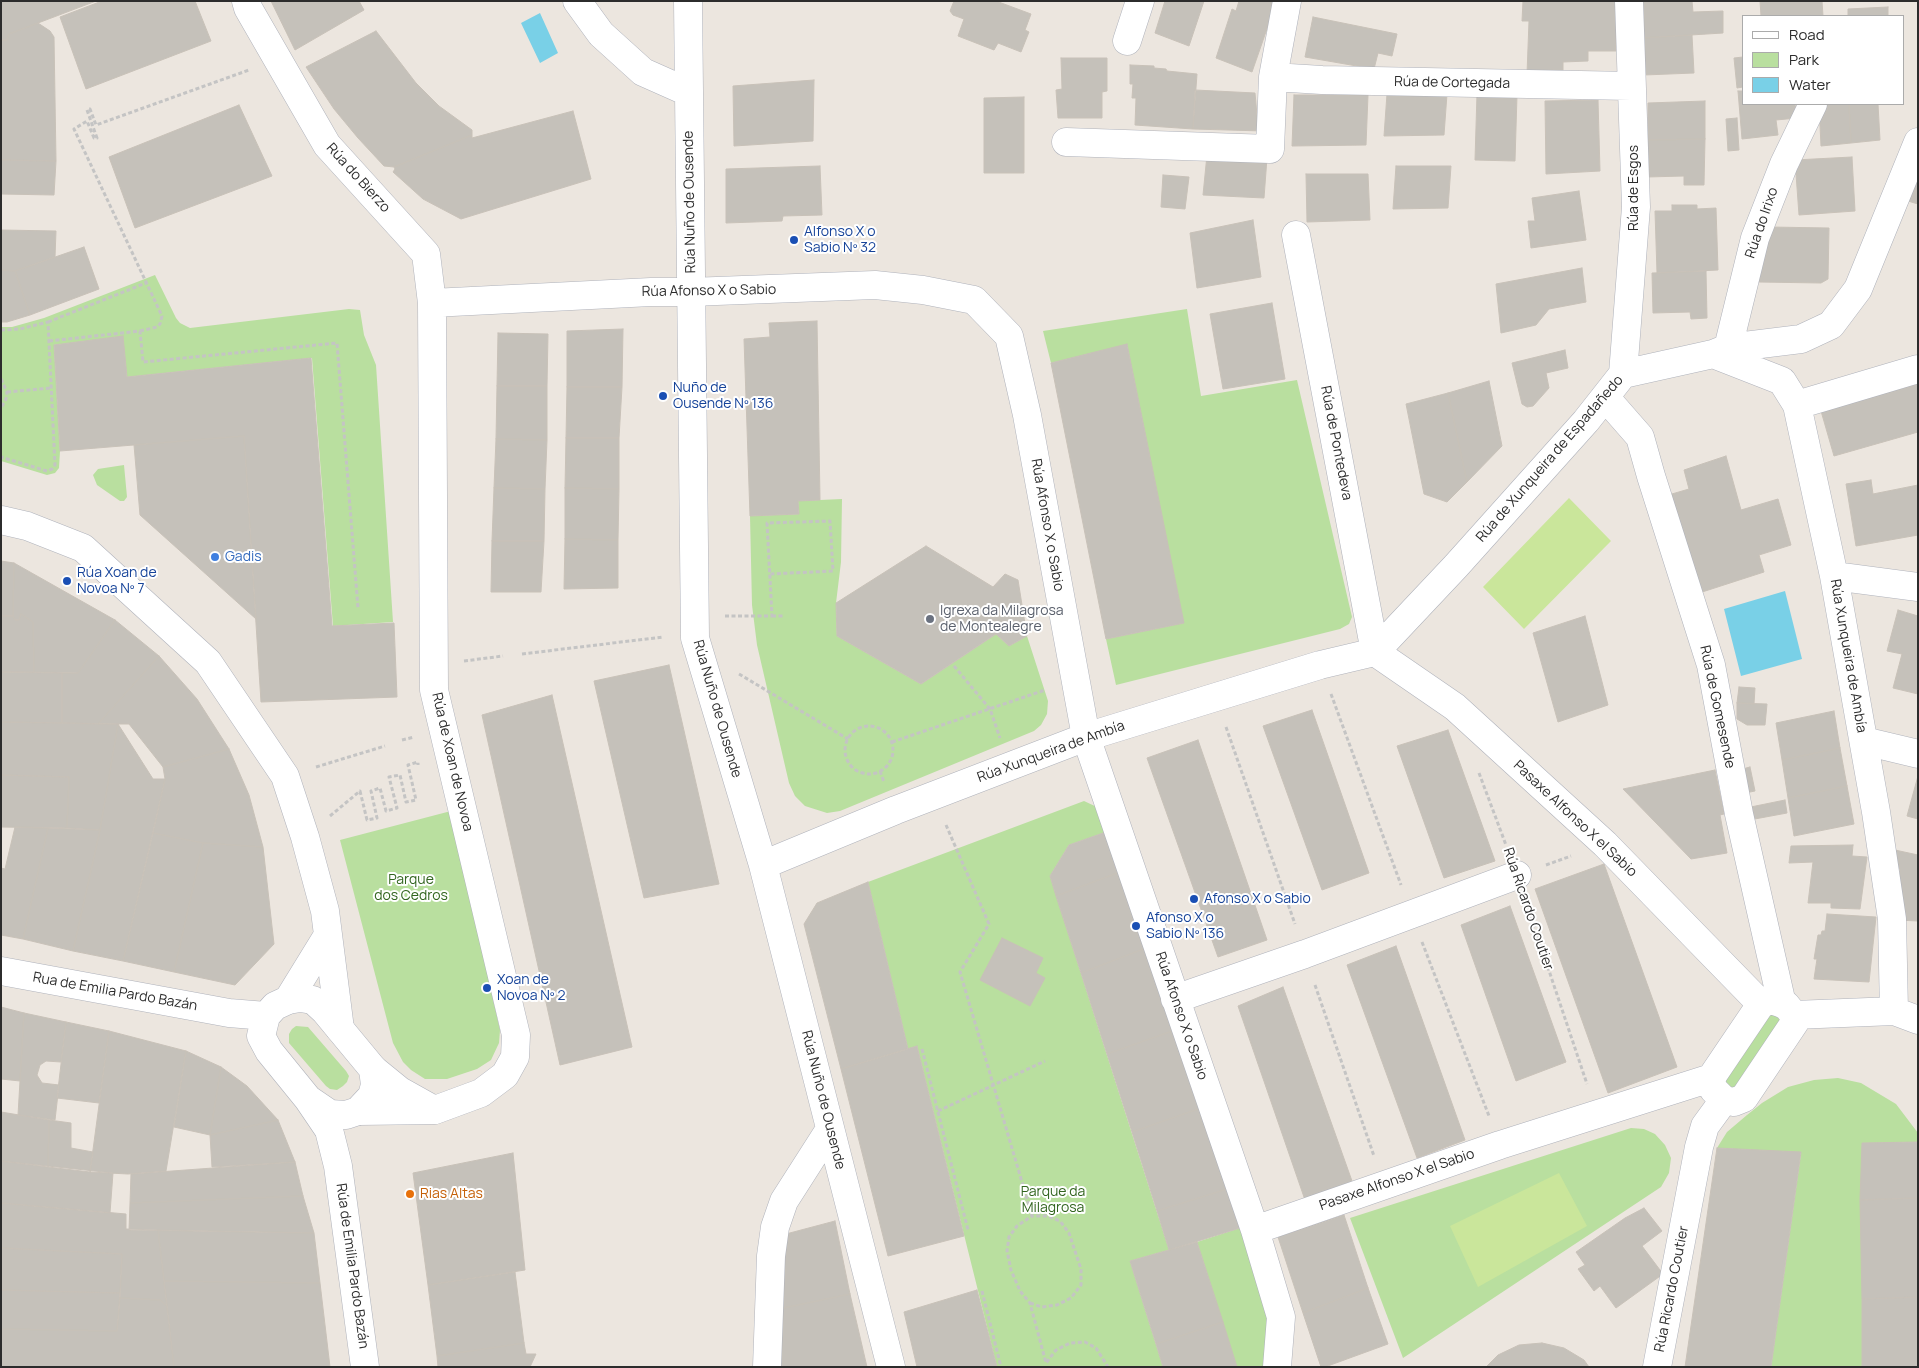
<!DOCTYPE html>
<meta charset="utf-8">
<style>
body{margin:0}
#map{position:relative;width:1919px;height:1368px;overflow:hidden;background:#ece6df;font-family:Manrope,sans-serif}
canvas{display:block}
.frame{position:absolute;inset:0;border:2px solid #2c2c2c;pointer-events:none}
.legend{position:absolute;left:1742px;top:15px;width:162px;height:90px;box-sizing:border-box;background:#fff;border:1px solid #ababab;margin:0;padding:6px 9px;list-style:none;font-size:15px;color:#2c2c2c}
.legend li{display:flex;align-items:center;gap:10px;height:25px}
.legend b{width:25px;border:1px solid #ababab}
</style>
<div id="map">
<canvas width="1919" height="1368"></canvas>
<div class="frame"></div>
<ul class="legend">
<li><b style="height:6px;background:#fff"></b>Road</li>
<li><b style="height:14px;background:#b9df9f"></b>Park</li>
<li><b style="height:14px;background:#79d0e7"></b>Water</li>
</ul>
</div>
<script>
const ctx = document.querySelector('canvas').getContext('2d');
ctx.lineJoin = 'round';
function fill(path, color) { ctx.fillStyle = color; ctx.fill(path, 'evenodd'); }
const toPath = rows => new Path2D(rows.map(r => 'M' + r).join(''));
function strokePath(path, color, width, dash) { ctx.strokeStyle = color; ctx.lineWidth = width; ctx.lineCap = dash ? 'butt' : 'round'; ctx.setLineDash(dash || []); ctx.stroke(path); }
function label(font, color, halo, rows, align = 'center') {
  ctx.font = font + ' Manrope,sans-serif'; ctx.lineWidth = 4; ctx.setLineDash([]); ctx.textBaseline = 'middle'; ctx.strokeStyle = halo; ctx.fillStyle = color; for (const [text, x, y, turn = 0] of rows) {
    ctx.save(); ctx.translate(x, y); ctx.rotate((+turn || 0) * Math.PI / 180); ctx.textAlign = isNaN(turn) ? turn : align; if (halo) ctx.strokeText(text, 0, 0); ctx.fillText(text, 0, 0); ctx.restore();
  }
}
fill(toPath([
 [155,275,176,318,180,323,190,328,349,309,360,310,364,335,376,365,393,622,333,626,312,358,127,377,122,337,54,345,60,451,59,468,55,473,47,475,1,461,1,327,12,327,44,318],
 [1187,309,1201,396,1297,380,1352,617,1349,624,1340,629,1116,685,1106,639,1183,623,1127,345,1051,363,1043,331],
 [124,465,127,497,124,501,120,501,97,485,93,475,98,469],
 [842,499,841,562,836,603,837,636,921,684,996,634,1009,646,1027,636,1048,701,1047,714,1041,725,1034,731,840,811,827,813,805,806,795,796,789,783,757,645,752,605,750,516,799,514,798,501],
 [1084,801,1099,808,1106,832,1069,845,1050,876,1169,1250,1130,1261,1163,1367,997,1367,917,1046,908,1049,868,882],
 [451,811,500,1030,499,1043,491,1060,477,1069,447,1079,425,1079,411,1070,403,1062,393,1043,340,840],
 [1775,1011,1781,1020,1735,1088,1730,1088,1725,1085,1724,1076,1766,1012],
 [296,1026,308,1027,346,1071,349,1076,347,1082,343,1086,337,1090,330,1089,326,1086,289,1043,289,1034,292,1029],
 [1838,1078,1861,1083,1896,1104,1918,1133,1918,1142,1862,1144,1863,1367,1771,1367,1801,1153,1717,1148,1727,1132,1747,1115,1762,1103,1788,1087,1814,1080],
 [1631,1128,1644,1129,1655,1134,1665,1145,1671,1158,1669,1173,1661,1187,1403,1358,1350,1218],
 [1240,1228,1265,1297,1268,1314,1269,1367,1236,1367,1197,1242]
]), '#b9df9f');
fill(toPath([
 [1569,498,1611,541,1524,629,1483,587],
 [1559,1173,1587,1226,1478,1287,1450,1226]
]), '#cae69b');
fill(toPath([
 [540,13,558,53,540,63,521,23],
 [1785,591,1802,659,1741,676,1724,609]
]), '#79d0e7');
const building = toPath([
 [1,1,96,1,9,34,7,40,1,40,1,1],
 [102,1,195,1,211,41,86,89,60,17,102,1],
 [271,1,359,1,364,10,295,50,271,1],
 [954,1,996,1,1031,14,1025,30,1029,32,1021,52,998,43,994,50,958,36,964,19,953,15,950,11,954,1],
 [1165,1,1204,1,1189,46,1155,33,1165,1],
 [1239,1,1282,1,1273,25,1269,23,1252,72,1216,58,1232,9,1236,11,1239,1],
 [1523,1,1616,1,1616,51,1588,51,1588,61,1563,62,1563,73,1527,74,1529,21,1522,21,1523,1],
 [1641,1,1692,1,1693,12,1723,11,1723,33,1642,38,1641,1],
 [1760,1,1822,1,1823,16,1761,16,1760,1],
 [1888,7,1888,16,1848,16,1848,9,1888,7],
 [1313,17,1397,34,1392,56,1378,53,1374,69,1305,57,1313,17],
 [38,23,50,31,54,37,56,161,1,160,1,40,7,40,9,34,38,23],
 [376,31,416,83,439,106,472,130,472,135,394,167,384,166,358,138,334,109,306,67,376,31],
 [1692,35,1694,73,1644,75,1642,38,1692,35],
 [1743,57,1743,87,1737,88,1734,58,1743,57],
 [1061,58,1107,58,1107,91,1102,92,1102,118,1058,118,1056,90,1062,89,1061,58],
 [1130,65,1154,66,1154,68,1166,69,1167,71,1197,74,1193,129,1135,125,1136,98,1132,98,1133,84,1130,84,1130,65],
 [814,80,813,141,734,146,733,86,814,80],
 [1195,90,1255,93,1257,115,1262,114,1263,131,1193,129,1195,90],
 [1738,91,1743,91,1743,104,1795,104,1797,118,1776,120,1778,135,1742,139,1738,91],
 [1387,94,1447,94,1444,135,1384,136,1387,94],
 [1477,94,1517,95,1515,161,1475,160,1477,94],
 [1294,95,1368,95,1366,145,1292,146,1294,95],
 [1024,97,1024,173,984,173,984,98,1024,97],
 [1598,100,1600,171,1546,174,1545,101,1598,100],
 [1705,101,1705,139,1648,140,1648,103,1705,101],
 [1835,104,1849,104,1851,143,1821,146,1819,105,1835,104],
 [1849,104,1878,104,1880,140,1851,143,1849,104],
 [239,105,272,176,135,228,109,157,239,105],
 [573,111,591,179,461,219,423,199,393,172,395,169,394,167,472,135,472,138,573,111],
 [1737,118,1739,150,1728,151,1726,119,1737,118],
 [1705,139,1704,185,1684,185,1684,176,1647,177,1648,140,1705,139],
 [1207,155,1267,158,1264,198,1203,195,1207,155],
 [1852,157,1855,211,1799,215,1795,160,1852,157],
 [1,160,56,161,54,195,1,194,1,160],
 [820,166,822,215,783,216,782,221,726,223,726,169,820,166],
 [1396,166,1451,166,1448,208,1393,209,1396,166],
 [1918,172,1918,204,1908,201,1918,172],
 [1306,174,1368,174,1370,220,1307,222,1306,174],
 [1163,175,1189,177,1185,209,1161,207,1163,175],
 [1579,191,1586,240,1531,248,1528,221,1535,221,1532,198,1579,191],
 [1672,205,1697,205,1697,209,1716,208,1718,270,1657,273,1655,211,1672,211,1672,205],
 [1253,220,1261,277,1197,288,1190,233,1253,220],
 [1769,227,1829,228,1828,279,1821,283,1759,282,1761,234,1769,227],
 [1,230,56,231,55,257,15,271,1,270,1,230],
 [84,247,99,289,30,315,15,271,84,247],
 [1582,268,1586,302,1549,309,1536,325,1501,333,1496,284,1582,268],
 [1,270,15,271,30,315,7,322,1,322,1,270],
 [1706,271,1707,318,1691,319,1690,312,1653,313,1652,273,1706,271],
 [1272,303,1285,379,1223,389,1210,314,1272,303],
 [817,321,820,500,798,501,799,514,750,516,744,339,770,337,769,323,817,321],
 [623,329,622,387,567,387,567,331,623,329],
 [498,333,548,334,547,386,497,386,498,333],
 [123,336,127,377,311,358,332,626,394,623,397,697,261,702,244,436,60,451,54,345,123,336],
 [1127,344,1184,623,1106,639,1051,363,1127,344],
 [1565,350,1568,368,1546,373,1549,388,1533,406,1527,407,1522,404,1512,363,1565,350],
 [1489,381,1502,446,1467,482,1448,393,1489,381],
 [1918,384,1918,432,1834,456,1821,411,1918,384],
 [497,386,547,386,547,440,496,439,497,386],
 [567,387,622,387,619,438,566,438,567,387],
 [1448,393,1467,482,1447,502,1424,494,1406,404,1448,393],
 [244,436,256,619,140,515,134,445,244,436],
 [566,438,619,438,619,489,565,488,566,438],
 [496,439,547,440,545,489,494,488,496,439],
 [1726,456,1741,510,1778,499,1791,545,1759,555,1764,572,1696,594,1665,496,1689,489,1684,470,1726,456],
 [1871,480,1873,494,1918,485,1918,535,1856,546,1846,484,1871,480],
 [494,488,545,489,544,541,492,541,494,488],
 [565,488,619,489,618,540,565,539,565,488],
 [565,539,618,540,618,588,564,589,565,539],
 [492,541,544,541,541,592,491,592,492,541],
 [926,546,993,587,1005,574,1018,580,1027,636,1009,646,996,634,921,684,837,636,836,603,926,546],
 [1,561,14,563,13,616,1,616,1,561],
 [14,563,115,620,78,673,34,672,33,622,21,614,19,620,15,620,13,616,14,563],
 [1898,610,1918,616,1918,694,1893,688,1902,654,1887,651,1898,610],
 [21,614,33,622,34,672,1,672,1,616,13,616,15,620,19,620,21,614],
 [1585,616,1608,705,1558,722,1533,633,1585,616],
 [115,620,159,656,98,724,62,723,62,673,78,673,115,620],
 [159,656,197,699,229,749,163,767,129,724,98,724,159,656],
 [669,665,719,884,644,898,594,681,669,665],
 [1,672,62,673,62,723,1,722,1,672],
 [1739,687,1755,688,1754,704,1737,703,1739,687],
 [552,695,632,1047,560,1065,482,715,552,695],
 [1737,703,1767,704,1765,725,1747,725,1737,719,1737,703],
 [1312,710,1369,873,1322,890,1263,726,1312,710],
 [1834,711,1840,748,1782,760,1776,723,1834,711],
 [1,722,118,724,100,830,67,828,69,777,1,775,1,722],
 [118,724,153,779,165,779,123,961,73,951,100,830,118,724],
 [1448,730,1495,861,1444,878,1397,746,1448,730],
 [1198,740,1267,940,1218,957,1147,758,1198,740],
 [1840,748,1847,786,1788,798,1782,760,1840,748],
 [229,749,249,795,263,847,203,843,153,833,165,779,163,767,229,749],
 [1750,767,1755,791,1740,794,1735,771,1750,767],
 [1715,770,1724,814,1720,815,1727,853,1691,859,1623,789,1715,770],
 [1,775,69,777,67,828,1,827,1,775],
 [1918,776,1918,819,1907,816,1918,776],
 [1847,786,1854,824,1794,836,1788,798,1847,786],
 [1785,800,1787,813,1744,821,1741,809,1785,800],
 [15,827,48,828,23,939,1,935,1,868,5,869,15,827],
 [48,828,100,830,73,951,23,939,48,828],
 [1106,832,1120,872,1056,896,1050,876,1069,845,1106,832],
 [153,833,203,843,174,972,123,961,153,833],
 [203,843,263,847,274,944,235,985,174,972,203,843],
 [1853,845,1852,856,1867,857,1860,909,1831,908,1831,903,1808,903,1813,862,1789,863,1791,846,1853,845],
 [1895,850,1918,855,1918,921,1897,920,1900,869,1894,868,1895,850],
 [1604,864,1677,1067,1608,1093,1535,889,1604,864],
 [1120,872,1146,948,1081,973,1056,896,1120,872],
 [868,882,908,1049,841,1069,804,924,817,903,868,882],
 [1510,906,1566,1062,1516,1081,1461,925,1510,906],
 [1827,914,1876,917,1869,982,1814,979,1817,959,1814,959,1818,935,1821,935,1822,931,1825,931,1827,914],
 [1002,938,1043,958,1036,973,1045,978,1030,1006,980,980,1002,938],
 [1396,946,1465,1140,1417,1158,1347,965,1396,946],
 [1146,948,1175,1030,1107,1054,1081,973,1146,948],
 [1283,987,1352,1181,1305,1200,1238,1006,1283,987],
 [1,1007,24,1013,20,1081,1,1079,1,1007],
 [24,1013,66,1022,61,1062,46,1061,40,1065,37,1075,42,1083,59,1085,55,1120,18,1115,24,1013],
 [66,1022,109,1031,99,1103,57,1098,66,1022],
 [1175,1030,1201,1108,1132,1132,1107,1054,1175,1030],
 [109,1031,186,1051,166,1171,128,1174,90,1172,109,1031],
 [917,1046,964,1236,888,1256,841,1069,917,1046],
 [186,1051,221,1067,210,1135,174,1127,186,1051],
 [221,1067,247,1086,278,1120,210,1135,221,1067],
 [1201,1108,1227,1189,1157,1211,1132,1132,1201,1108],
 [1,1112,49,1120,48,1167,1,1161,1,1112],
 [49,1120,71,1123,71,1148,93,1152,90,1172,48,1167,49,1120],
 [278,1120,295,1162,212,1167,210,1135,278,1120],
 [1918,1142,1918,1198,1860,1200,1862,1143,1918,1142],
 [1717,1148,1801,1152,1771,1367,1685,1367,1717,1148],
 [513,1153,525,1270,428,1285,413,1173,513,1153],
 [1,1161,113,1173,110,1213,1,1203,1,1161],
 [295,1162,303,1196,130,1203,131,1174,295,1162],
 [1227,1189,1240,1228,1169,1250,1157,1211,1227,1189],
 [303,1196,314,1233,129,1230,130,1203,303,1196],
 [1918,1198,1918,1297,1862,1299,1860,1200,1918,1198],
 [1,1203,126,1214,126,1229,158,1230,167,1306,160,1300,120,1298,122,1254,1,1248,1,1203],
 [1644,1208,1662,1231,1642,1246,1663,1274,1616,1308,1600,1286,1594,1291,1578,1269,1585,1265,1576,1252,1625,1218,1644,1208],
 [1344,1215,1368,1288,1303,1313,1278,1237,1344,1215],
 [835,1221,850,1294,779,1309,786,1234,835,1221],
 [158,1230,314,1233,320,1283,164,1281,158,1230],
 [1197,1242,1223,1322,1156,1344,1130,1261,1197,1242],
 [1,1248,122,1254,120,1293,1,1290,1,1248],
 [515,1272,524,1343,437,1356,428,1285,515,1272],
 [164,1281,320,1283,330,1367,174,1367,164,1281],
 [1368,1288,1388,1344,1325,1367,1321,1367,1303,1313,1368,1288],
 [1,1290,120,1293,117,1331,1,1329,1,1290],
 [977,1290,997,1367,917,1367,904,1312,977,1290],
 [850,1294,867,1367,779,1367,779,1309,850,1294],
 [1918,1297,1918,1367,1862,1367,1862,1299,1918,1297],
 [120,1298,160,1300,167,1306,174,1367,1,1367,1,1329,117,1331,120,1298],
 [1223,1322,1237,1367,1163,1367,1156,1344,1223,1322],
 [524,1343,526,1354,536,1354,530,1367,438,1367,437,1356,524,1343],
 [1542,1343,1564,1348,1584,1360,1589,1367,1486,1367,1498,1355,1519,1345,1542,1343]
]);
fill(building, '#c5c1ba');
strokePath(building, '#c8c1b8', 1);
const street = toPath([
 [246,1,248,8,327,145,426,254,432,303,434,690,516,1035,515,1057,505,1075,481,1093,435,1110,358,1111],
 [577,1,601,34,643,72,688,92],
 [688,1,695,638,763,865,891,1367],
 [1127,41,1140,1],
 [1273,77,1322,80,1631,86],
 [1066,142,1270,149,1273,77,1287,1],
 [1296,235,1375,652],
 [432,303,651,292,690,292,875,285,923,290,974,300,1009,336,1027,415,1086,737,1255,1230,1281,1317,1277,1367],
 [1728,348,1755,238,1784,164,1813,104],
 [1713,354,1782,381,1797,405,1834,576,1876,812,1892,919,1894,1011],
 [1623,374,1636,207,1629,1],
 [1605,397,1640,437,1651,476,1711,665,1739,814,1782,1004],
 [1797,405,1918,369],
 [1,520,27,526,83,548,208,662,285,776,305,837,325,911,340,1029],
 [1834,576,1918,587],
 [1375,652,1455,707,1605,844,1761,1004,1711,1078,1713,1089,1724,1100,1734,1102,1744,1098,1795,1022,1794,1015,1786,1005,1771,1000,1761,1004],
 [1375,652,1456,566,1586,421,1623,374,1713,354,1728,348,1801,339,1831,325,1858,289,1918,142],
 [1864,741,1918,754],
 [763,865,896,810,1086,737,1320,665,1375,652],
 [1175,999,1305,954,1517,875],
 [288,1000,328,935],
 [1794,1015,1894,1011,1918,1020],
 [373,1069,400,1091,434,1110],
 [1255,1230,1500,1145,1711,1078],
 [767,1367,771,1256,775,1227,784,1201,830,1129],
 [1657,1367,1699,1147,1705,1126,1724,1100]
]);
const secondary = toPath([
 [1,971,229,1013,266,1016],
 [308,1099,330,1114,346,1115,358,1111,372,1096,375,1085,373,1069,325,1011,313,1000,300,998,288,1000,275,1006,266,1016,261,1036,269,1051,308,1099,329,1130,338,1166,365,1367]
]);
strokePath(street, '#afb2bb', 29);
strokePath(secondary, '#afb2bb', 29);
strokePath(toPath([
 [48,322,146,283],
 [1,330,20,329,48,322,55,465,52,469,47,471,1,457],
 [140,331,157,327,160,324,162,316,74,129,87,121,94,138,97,138,87,110,90,109,96,125,249,70],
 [49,341,140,331,143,362,337,343,358,608],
 [1,379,7,392,6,399,1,408],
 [7,392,51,388],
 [725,616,772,616,767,523,830,521,833,571,770,574],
 [772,616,785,616],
 [522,654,663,637],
 [464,661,503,656],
 [954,666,990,709,1000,738],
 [739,674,848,739],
 [1331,694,1401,885],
 '845 750a24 24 0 1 1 48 0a24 24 0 1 1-48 0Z',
 [1226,727,1295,924],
 [402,740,414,737],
 [892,742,1045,690],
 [316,767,385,746],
 [880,771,884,782],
 [1479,773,1506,845],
 [330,816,360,791,367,820,377,818,371,791,380,788,386,811,397,808,389,777,400,775,406,802,416,800,408,765,418,762,418,765],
 [946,825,989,924,960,972,1032,1216,1017,1226,1009,1237,1007,1251,1011,1270,1020,1291,1030,1303,1046,1363,1056,1350,1070,1343,1085,1342,1096,1348,1108,1367],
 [1546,865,1571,856],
 [1527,905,1587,1084],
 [1422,942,1489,1116],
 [1315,985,1374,1156],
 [922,1049,968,1230],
 [938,1111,1045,1061],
 [982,1291,1001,1367],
 [1030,1303,1042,1307,1057,1305,1071,1298,1081,1285,1081,1269,1069,1233,1060,1221,1048,1216,1032,1216]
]), '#c4c4c4', 3, [4, 2.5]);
strokePath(street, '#fff', 28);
strokePath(secondary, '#fff', 28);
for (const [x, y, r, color] of [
 [794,240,5,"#1a4fb4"],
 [663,396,5,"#1a4fb4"],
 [215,557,5,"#3f7fe0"],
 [67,581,5,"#1a4fb4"],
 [930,619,5,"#6b7280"],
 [1194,899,5,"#1a4fb4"],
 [1136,926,5,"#1a4fb4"],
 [487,988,5,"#1a4fb4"],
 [410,1194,5,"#e8710a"]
]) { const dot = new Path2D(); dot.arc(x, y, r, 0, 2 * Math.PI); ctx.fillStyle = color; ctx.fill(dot); strokePath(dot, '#fff', 2); }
label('14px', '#2c2c2c', '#fff', [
 ["Rúa de Cortegada",1452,83,1],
 ["Rúa do Bierzo",358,178,48],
 ["Rúa de Esgos",1634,188,-90],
 ["Rúa Nuño de Ousende",690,202,-91],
 ["Rúa do Irixo",1762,223,-71],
 ["Rúa Afonso X o Sabio",709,291,-1],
 ["Rúa de Pontedeva",1336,443,79],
 ["Rúa de Xunqueira de Espadañedo",1550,459,-49],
 ["Rúa Afonso X o Sabio",1047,525,80],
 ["Rúa Xunqueira de Ambía",1848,656,80],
 ["Rúa de Gomesende",1717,707,78],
 ["Rúa Nuño de Ousende",717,709,74],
 ["Rúa Xunqueira de Ambía",1051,752,-20],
 ["Rúa de Xoan de Novoa",452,762,77],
 ["Pasaxe Alfonso X el Sabio",1575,819,43],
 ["Rúa Ricardo Coutier",1528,909,71],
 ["Rua de Emilia Pardo Bazán",115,992,10],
 ["Rúa Afonso X o Sabio",1181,1016,71],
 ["Rúa Nuño de Ousende",823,1100,76],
 ["Pasaxe Alfonso X el Sabio",1397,1180,-19],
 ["Rúa de Emilia Pardo Bazán",352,1266,82],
 ["Rúa Ricardo Coutier",1672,1289,-79]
]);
label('14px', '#164399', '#fff', [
 ["Alfonso X o",804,232],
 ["Sabio Nº 32",804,248],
 ["Nuño de",673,388],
 ["Ousende Nº 136",673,404],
 ["Rúa Xoan de",77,573],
 ["Novoa Nº 7",77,589],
 ["Afonso X o Sabio",1204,899],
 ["Afonso X o",1146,918],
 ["Sabio Nº 136",1146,934],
 ["Xoan de",497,980],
 ["Novoa Nº 2",497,996]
], 'left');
label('14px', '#366cbe', '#fff', [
 ["Gadis",225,557]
], 'left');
label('14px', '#5b616d', '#fff', [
 ["Igrexa da Milagrosa",940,611],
 ["de Montealegre",940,627]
], 'left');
label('14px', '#32651f', '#fff', [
 ["Parque",411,880],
 ["dos Cedros",411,896],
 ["Parque da",1053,1192],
 ["Milagrosa",1053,1208]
]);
label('14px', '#c56008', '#fff', [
 ["Rias Altas",420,1194]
], 'left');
</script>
